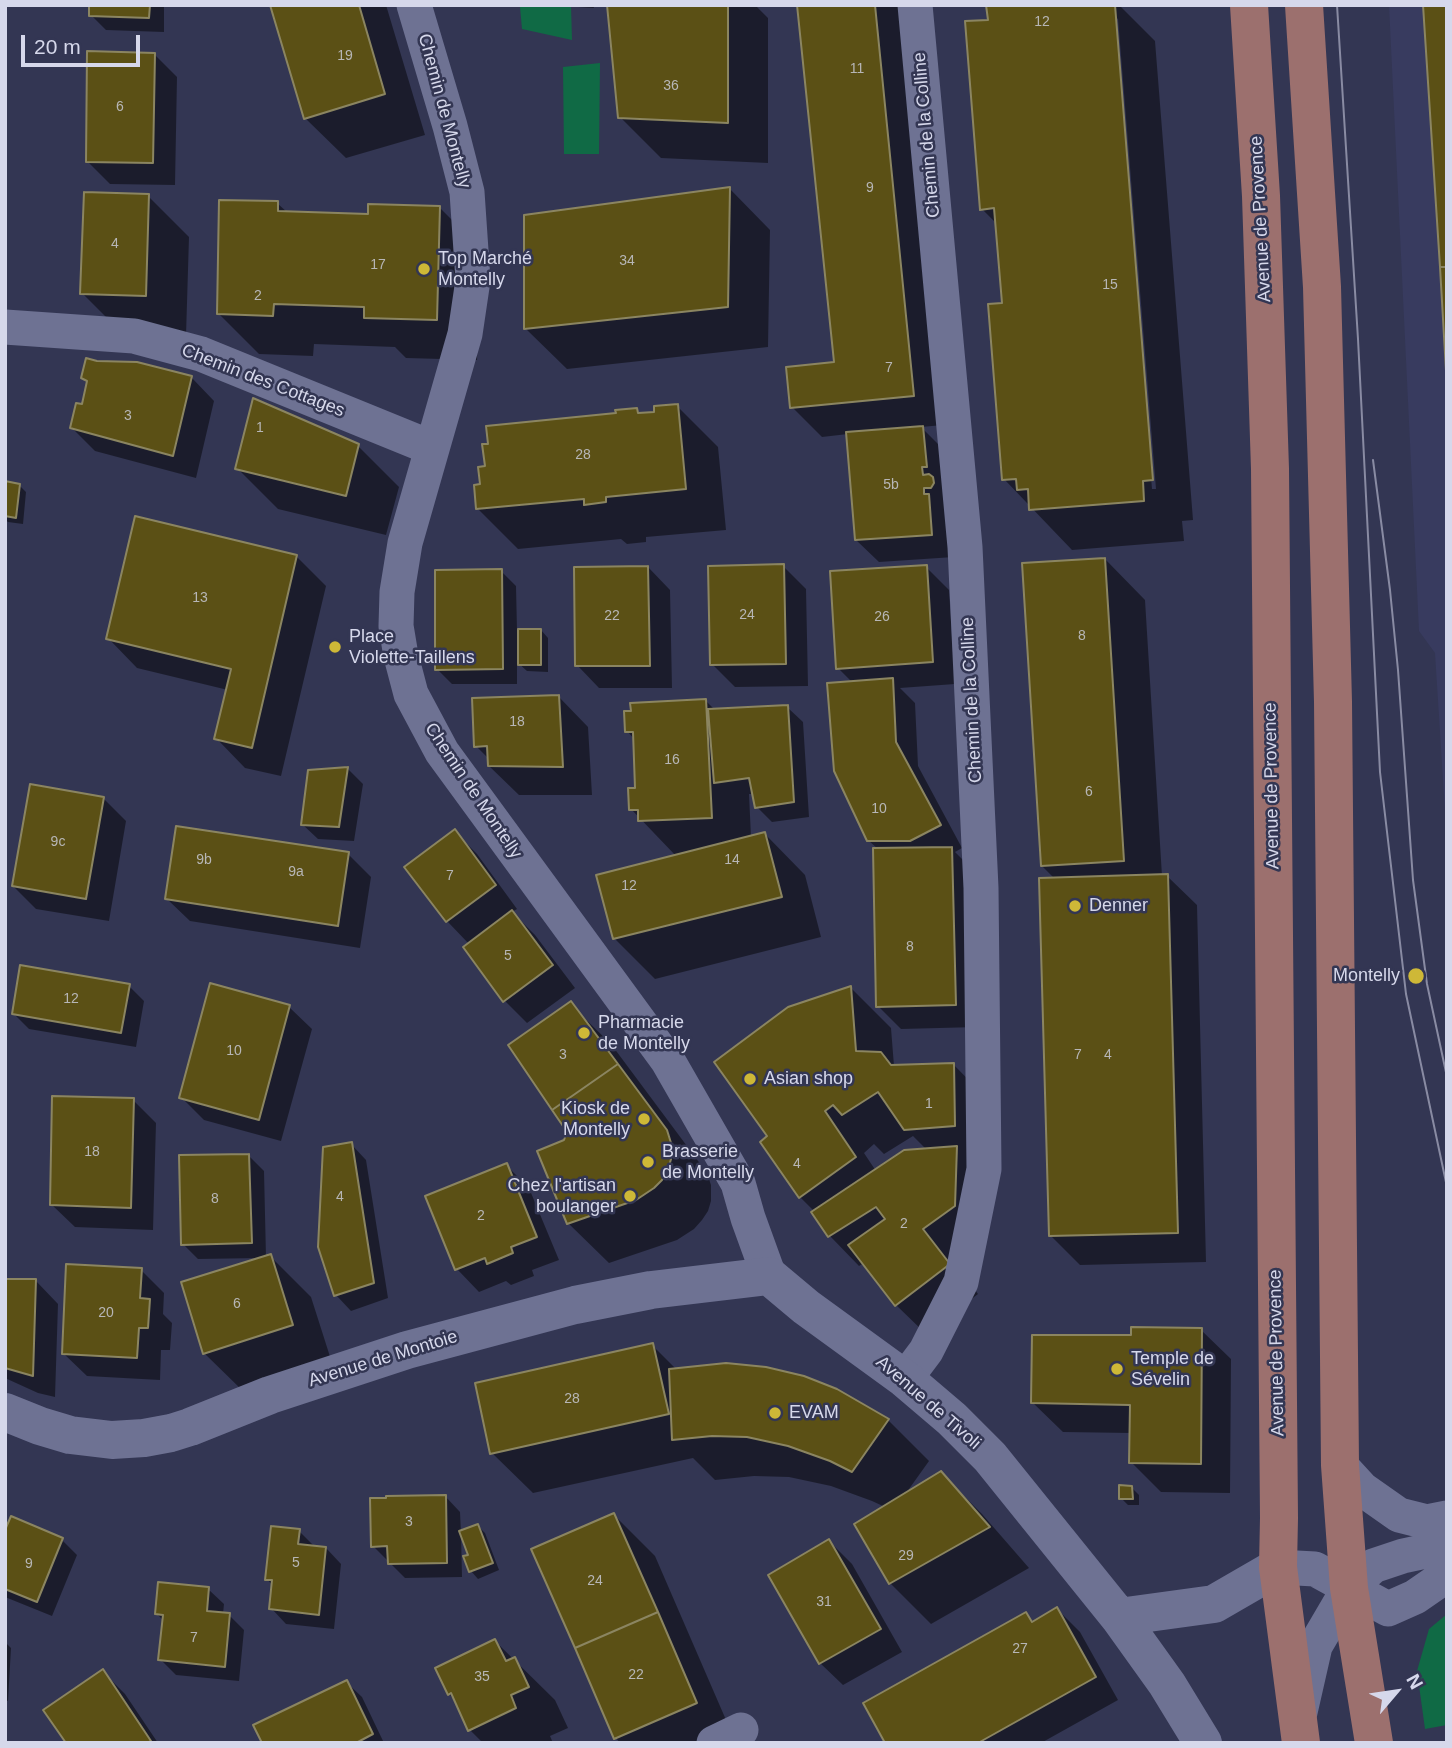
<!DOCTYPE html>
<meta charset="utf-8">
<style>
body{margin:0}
#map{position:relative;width:1452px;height:1748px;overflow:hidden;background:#333653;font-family:Helvetica,sans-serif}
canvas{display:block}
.frame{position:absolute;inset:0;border:7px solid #d6d8eb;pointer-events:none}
.north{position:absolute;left:1361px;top:1657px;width:70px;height:70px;-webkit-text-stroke:5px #333653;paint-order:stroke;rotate:61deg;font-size:19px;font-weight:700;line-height:28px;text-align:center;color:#d6d8eb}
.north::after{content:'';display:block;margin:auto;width:24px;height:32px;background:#d6d8eb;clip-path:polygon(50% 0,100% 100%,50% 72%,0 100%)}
.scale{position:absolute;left:21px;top:35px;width:119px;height:32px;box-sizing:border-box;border:4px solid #d6d8eb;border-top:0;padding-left:9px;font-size:21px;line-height:24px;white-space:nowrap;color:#d6d8eb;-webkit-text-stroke:5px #333653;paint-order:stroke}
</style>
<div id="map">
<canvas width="1452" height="1748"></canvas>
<div class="frame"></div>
<div class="north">N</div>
<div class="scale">20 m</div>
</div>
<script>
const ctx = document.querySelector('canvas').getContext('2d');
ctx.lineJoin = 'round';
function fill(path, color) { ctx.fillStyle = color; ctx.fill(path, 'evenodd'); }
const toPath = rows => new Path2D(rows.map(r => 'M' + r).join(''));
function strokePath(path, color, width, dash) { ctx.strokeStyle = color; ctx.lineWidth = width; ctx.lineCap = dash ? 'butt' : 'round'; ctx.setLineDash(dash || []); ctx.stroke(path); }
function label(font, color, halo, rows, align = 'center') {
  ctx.font = font + ' Helvetica,sans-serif'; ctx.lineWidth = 5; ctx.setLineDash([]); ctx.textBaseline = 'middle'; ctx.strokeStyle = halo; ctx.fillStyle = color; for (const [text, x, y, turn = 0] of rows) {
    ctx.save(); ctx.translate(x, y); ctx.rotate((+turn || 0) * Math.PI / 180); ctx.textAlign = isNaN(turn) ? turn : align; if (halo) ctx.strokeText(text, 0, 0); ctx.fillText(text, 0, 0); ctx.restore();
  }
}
fill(toPath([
 [1389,5,1447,5,1447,843,1435,653,1419,631]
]), '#383b5f');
fill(toPath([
 [529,5,571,5,572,40,522,29,520,7],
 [600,63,599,154,564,154,563,67],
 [1447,1614,1447,1725,1425,1729,1417,1671,1429,1629]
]), '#106a45');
fill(toPath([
 [91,5,164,5,164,32,106,30,91,15],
 [272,5,386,5,425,135,346,158,305,118],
 [546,5,593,5,594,8],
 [608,5,755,5,768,18,768,163,661,158,620,117],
 [799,5,901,5,943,425,921,427,945,451,954,557,879,562,856,540,848,434,822,437,792,407,836,364],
 [988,5,1119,5,1155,41,1193,520,1182,521,1184,541,1072,550,1004,479,1004,304,997,224,982,209,989,21],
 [1114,16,1118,19,1156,489,1152,489],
 [154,54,177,77,175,185,110,184,87,161],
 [730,189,770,230,768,347,567,369,526,329],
 [148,196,189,237,186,336,123,334,82,293],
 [277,203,288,213,370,215,439,207,480,248,477,360,406,358,395,347,314,344,313,356,259,354,218,313],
 [137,364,192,378,214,401,196,478,95,451,72,428,83,406,88,384,83,378],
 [677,406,718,447,726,530,646,537,646,542,627,544,621,539,518,549,477,508,618,415,637,410,642,415,656,414],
 [358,446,399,487,386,535,278,509,237,468],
 [5,483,19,485,26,492,23,524,8,522,5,519],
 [296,556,326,586,281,776,245,768,216,738,228,690,137,668,108,638],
 [1105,559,1145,600,1162,876,1167,876,1197,905,1206,1262,1080,1265,1050,1235,1055,879,1042,866],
 [783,566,806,589,808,686,735,687,712,664],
 [648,567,670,590,672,688,599,688,577,665],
 [926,567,949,590,955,684,900,688,915,703,918,766,962,848,955,852,974,871,978,1027,901,1029,878,1006,879,850,868,840,853,683,838,668],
 [501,571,516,586,517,630,541,630,548,638,548,672,527,671,517,662,517,684,452,684,437,669],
 [559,697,588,727,592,795,519,795,489,766,489,759,476,746],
 [706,701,716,711,787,707,803,722,809,817,772,822,757,807,754,794,749,794,751,837,765,834,805,875,821,937,655,979,614,938,676,856,631,809,637,789,635,740,627,731],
 [348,769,363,784,354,841,318,839,302,824],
 [103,798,126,821,109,921,36,909,13,886],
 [455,832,477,854,517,909,512,912,535,935,575,988,527,1023,505,1001,469,944,447,921],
 [348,854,371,877,360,948,190,921,167,899],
 [129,986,144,1001,136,1047,29,1029,13,1013],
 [851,988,891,1028,894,1066,954,1065,994,1106,952,1259,978,1294,926,1334,896,1305,864,1263,859,1266,830,1236,813,1213,815,1212,800,1197,770,1136],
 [913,1136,927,1150,876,1171,864,1153,874,1144,884,1154],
 [570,1004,611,1044,707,1173,711,1185,711,1201,708,1211,702,1220,694,1229,677,1240,609,1263,568,1223,565,1141,569,1132],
 [289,1007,312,1029,281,1141,204,1120,181,1097],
 [133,1100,156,1123,153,1230,75,1227,52,1205],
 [351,1144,366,1160,388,1298,351,1311,336,1295,320,1247],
 [248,1155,264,1171,266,1257,270,1256,311,1297,333,1366,245,1393,204,1353,262,1258,198,1259,183,1244],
 [506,1165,529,1188,559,1260,532,1270,534,1276,511,1285,506,1281,479,1292,457,1269,427,1197],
 [141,1270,164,1293,163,1314,172,1323,170,1350,161,1350,160,1380,87,1376,64,1354],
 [5,1281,36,1281,58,1304,55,1397,38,1393,5,1378],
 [1201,1330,1231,1359,1230,1493,1161,1492,1131,1462,1131,1433,1063,1432,1033,1403,1133,1337],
 [652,1345,677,1370,888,1420,929,1461,904,1496,941,1473,982,1514,1029,1568,931,1624,890,1583,885,1507,872,1501,831,1486,789,1477,754,1476,715,1480,693,1458,533,1493,492,1453],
 [1131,1487,1139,1495,1139,1505,1128,1505,1121,1498],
 [445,1496,460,1512,461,1533,478,1526,485,1533,499,1570,478,1579,471,1571,470,1556,461,1533,462,1577,405,1578,373,1546],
 [614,1515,655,1556,736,1743,620,1743,616,1738],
 [12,1518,62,1540,77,1555,52,1616,5,1597,5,1534],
 [299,1531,315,1547,326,1548,341,1564,334,1629,286,1624,271,1608,273,1586,267,1579],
 [829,1541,852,1564,902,1652,843,1685,820,1663],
 [208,1589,224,1604,223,1614,229,1615,244,1630,239,1681,176,1675,160,1659,164,1621,157,1614],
 [1057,1609,1080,1632,1118,1700,1041,1743,887,1743,1026,1615,1034,1622],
 [495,1641,555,1700,568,1728,550,1736,553,1743,483,1743,470,1730,457,1702,449,1694],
 [5,1642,11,1648,8,1701,5,1700],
 [103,1672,125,1694,158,1743,68,1743],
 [346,1682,362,1697,384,1743,264,1743]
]), '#0007');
const building = toPath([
 [89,5,150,5,149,18,89,16,89,5],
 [270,5,359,5,385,94,304,119,270,5],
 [607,5,728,5,728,123,618,118,607,5],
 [797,5,875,5,914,396,790,408,786,367,834,362,797,5],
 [986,5,1115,5,1153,480,1143,481,1144,501,1029,510,1028,489,1017,490,1016,479,1002,480,988,304,1002,303,994,208,980,210,965,21,988,20,986,5],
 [1423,5,1447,5,1447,267,1440,267,1423,5],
 [87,51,155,53,153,163,86,162,87,51],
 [730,187,728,307,524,329,524,215,730,187],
 [84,192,149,194,146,296,80,294,84,192],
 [219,200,278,201,278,211,368,214,368,204,440,206,437,320,364,318,364,307,274,304,273,316,217,314,219,200],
 [1440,267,1447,267,1447,388,1440,267],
 [86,358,97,361,137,362,192,376,173,456,70,428,76,403,82,404,87,381,81,378,86,358],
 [253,398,359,444,346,496,235,469,253,398],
 [678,404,686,489,606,497,606,502,584,505,584,499,476,509,474,485,480,484,478,467,485,466,482,444,488,444,486,426,616,413,615,410,637,408,638,413,654,412,654,406,678,404],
 [923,426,927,467,922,467,923,475,929,474,933,477,934,483,931,488,924,488,924,494,929,494,932,535,855,540,846,432,923,426],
 [5,481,20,484,16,518,5,516,5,481],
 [135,516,297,555,252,748,214,739,231,669,106,639,135,516],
 [1105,558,1124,861,1041,866,1022,563,1105,558],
 [784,564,786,664,710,665,708,566,784,564],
 [927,565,933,662,836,669,830,571,927,565],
 [648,566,650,666,575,666,574,567,648,566],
 [502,569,503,669,435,670,435,570,502,569],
 [518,629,541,629,541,665,518,665,518,629],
 [893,678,896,742,941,825,910,841,867,841,834,771,827,683,893,678],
 [559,695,563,767,488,766,487,746,474,747,472,698,559,695],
 [706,699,712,818,638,821,638,810,629,810,628,788,635,788,633,732,625,732,624,711,631,711,630,703,706,699],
 [788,705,794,802,755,808,749,778,714,783,708,709,788,705],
 [348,767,339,827,301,825,308,770,348,767],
 [30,784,104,797,86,899,12,886,30,784],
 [176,826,349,852,338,926,165,899,176,826],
 [455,829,496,885,446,922,404,867,455,829],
 [765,832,782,897,613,939,596,875,765,832],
 [952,847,956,1005,876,1007,873,848,952,847],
 [1168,874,1178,1233,1049,1236,1039,878,1168,874],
 [512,910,553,965,503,1002,463,947,512,910],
 [20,965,130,984,121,1033,12,1014,20,965],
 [210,983,290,1005,259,1120,179,1098,210,983],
 [851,986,856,1051,881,1052,891,1065,954,1063,955,1126,904,1130,878,1092,842,1115,833,1105,825,1111,856,1157,799,1198,760,1142,767,1136,714,1062,788,1007,851,986],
 [571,1001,618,1064,552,1110,508,1045,571,1001],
 [618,1064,667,1130,671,1143,671,1159,668,1170,662,1180,654,1188,636,1200,567,1224,537,1151,564,1140,567,1132,552,1110,618,1064],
 [52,1096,134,1098,131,1208,50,1205,52,1096],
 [352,1142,374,1283,334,1296,318,1247,323,1147,352,1142],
 [957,1146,955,1206,923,1229,950,1264,895,1306,848,1245,885,1219,876,1207,828,1237,811,1212,904,1150,957,1146],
 [249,1154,252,1243,181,1245,179,1155,249,1154],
 [507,1163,537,1237,511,1247,513,1253,487,1264,485,1258,455,1270,425,1196,507,1163],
 [271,1254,293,1325,203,1354,181,1282,271,1254],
 [66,1264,142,1268,140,1298,150,1299,148,1328,139,1328,137,1358,62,1354,66,1264],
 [5,1279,36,1279,33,1376,5,1368,5,1279],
 [1131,1327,1202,1328,1201,1464,1129,1463,1130,1405,1031,1403,1032,1335,1131,1335,1131,1327],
 [653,1343,669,1414,490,1454,475,1383,653,1343],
 [726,1363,766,1367,804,1376,837,1389,889,1419,852,1472,830,1461,788,1446,747,1437,712,1436,672,1440,669,1369,726,1363],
 [941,1471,990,1527,889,1584,854,1524,941,1471],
 [1119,1485,1132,1486,1133,1499,1119,1499,1119,1485],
 [446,1495,447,1563,388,1564,387,1546,371,1547,370,1498,386,1498,386,1496,446,1495],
 [614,1513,658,1612,575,1648,531,1549,614,1513],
 [11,1516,63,1538,37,1602,5,1589,5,1530,11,1516],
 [478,1524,493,1563,469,1572,463,1556,468,1555,459,1531,478,1524],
 [271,1526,300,1529,298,1544,326,1547,319,1615,269,1609,272,1580,265,1580,271,1526],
 [829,1539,881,1629,819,1664,768,1575,829,1539],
 [158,1582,209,1587,207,1611,230,1613,225,1667,158,1660,163,1615,155,1614,158,1582],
 [1057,1607,1096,1677,978,1743,885,1743,863,1703,1026,1612,1032,1622,1057,1607],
 [658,1612,697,1703,614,1739,575,1648,658,1612],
 [495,1639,506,1661,515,1657,529,1687,511,1695,516,1708,468,1731,451,1693,448,1695,435,1668,495,1639],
 [103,1669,151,1741,147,1743,66,1743,43,1710,103,1669],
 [347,1680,373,1734,356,1743,262,1743,253,1725,347,1680]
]);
fill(building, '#5b5015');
strokePath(building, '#8b8561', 2);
strokePath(toPath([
 [414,5,450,126,467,192,473,280,465,334,405,543,397,592,396,626,401,656,411,694,442,752,668,1061,738,1183,748,1218,769,1276],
 [5,327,134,336,201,354,432,448],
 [905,1379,926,1351,961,1282,984,1169,981,888,965,547,915,5],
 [1340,1465,1362,1489,1399,1515,1427,1522,1447,1518],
 [1278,1567,1315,1569,1388,1609,1415,1597,1447,1575],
 [1300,1712,1315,1646,1349,1588,1373,1566,1403,1556,1431,1550,1447,1543],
 [714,1743,741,1730]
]), '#6e7293', 35);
strokePath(toPath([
 [5,1412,40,1426,70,1435,112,1440,144,1438,171,1433,190,1427,270,1395,407,1350,575,1305,651,1290,769,1276,806,1307,905,1379,952,1419,990,1457,1119,1617,1167,1684,1203,1743],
 [1119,1617,1214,1604,1278,1567]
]), '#6e7293', 38);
strokePath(toPath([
 [1249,5,1261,196,1270,469,1279,1518,1278,1567,1301,1743],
 [1304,5,1322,287,1333,702,1340,1465,1349,1588,1374,1743]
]), '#9c706e', 38);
strokePath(toPath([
 [1337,5,1358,339,1380,772,1406,994,1447,1187],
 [1373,460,1390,590,1398,670,1413,880,1427,984,1447,1077]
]), '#898ba3', 2);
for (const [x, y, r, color] of [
 [424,269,7,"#ceb837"],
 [335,647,7,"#ceb837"],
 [1075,906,7,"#ceb837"],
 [1416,976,9,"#ceb837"],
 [584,1033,7,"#ceb837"],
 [750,1079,7,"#ceb837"],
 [644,1119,7,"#ceb837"],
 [648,1162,7,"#ceb837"],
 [630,1196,7,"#ceb837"],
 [1117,1369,7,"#ceb837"],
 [775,1413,7,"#ceb837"]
]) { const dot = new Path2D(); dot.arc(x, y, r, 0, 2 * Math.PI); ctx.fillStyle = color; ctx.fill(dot); strokePath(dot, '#333653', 2.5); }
label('14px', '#b7b6b6', null, [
 ["12",1042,22],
 ["19",345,56],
 ["11",857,69],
 ["36",671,86],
 ["6",120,107],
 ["9",870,188],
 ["4",115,244],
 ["34",627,261],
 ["17",378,265],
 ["15",1110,285],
 ["2",258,296],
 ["7",889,368],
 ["3",128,416],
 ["1",260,428],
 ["28",583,455],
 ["5b",891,485],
 ["13",200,598],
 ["24",747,615],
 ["22",612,616],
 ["26",882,617],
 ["8",1082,636],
 ["18",517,722],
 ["16",672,760],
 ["6",1089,792],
 ["10",879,809],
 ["9c",58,842],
 ["9b",204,860],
 ["14",732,860],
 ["9a",296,872],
 ["7",450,876],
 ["12",629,886],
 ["8",910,947],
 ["5",508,956],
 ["12",71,999],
 ["10",234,1051],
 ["3",563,1055],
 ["7",1078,1055],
 ["4",1108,1055],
 ["1",929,1104],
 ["18",92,1152],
 ["4",797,1164],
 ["4",340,1197],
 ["8",215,1199],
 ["2",481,1216],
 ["2",904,1224],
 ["6",237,1304],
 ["20",106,1313],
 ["28",572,1399],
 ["3",409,1522],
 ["29",906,1556],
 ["5",296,1563],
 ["9",29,1564],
 ["24",595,1581],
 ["31",824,1602],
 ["7",194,1638],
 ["27",1020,1649],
 ["22",636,1675],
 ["35",482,1677]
]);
label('18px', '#d6d8eb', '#333653', [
 ["Chemin de Montelly",444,111,75],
 ["Chemin de la Colline",927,135,-95],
 ["Avenue de Provence",1261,219,-93],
 ["Chemin des Cottages",263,381,21],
 ["Chemin de la Colline",972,700,-93],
 ["Avenue de Provence",1272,786,-91],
 ["Chemin de Montelly",473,791,56],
 ["Avenue de Provence",1277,1353,-91],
 ["Avenue de Montoie",383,1359,-17],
 ["Avenue de Tivoli",928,1403,41]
]);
label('18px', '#d6d8eb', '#333653', [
 ["Top Marché",438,259],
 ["Montelly",438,280],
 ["Place",349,637],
 ["Violette-Taillens",349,658],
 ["Denner",1089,906],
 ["Montelly",1400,976,"right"],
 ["Pharmacie",598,1023],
 ["de Montelly",598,1044],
 ["Asian shop",764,1079],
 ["Kiosk de",630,1109,"right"],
 ["Montelly",630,1130,"right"],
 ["Brasserie",662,1152],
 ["de Montelly",662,1173],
 ["Chez l'artisan",616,1186,"right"],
 ["boulanger",616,1207,"right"],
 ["Temple de",1131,1359],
 ["Sévelin",1131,1380],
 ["EVAM",789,1413]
], 'left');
</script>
